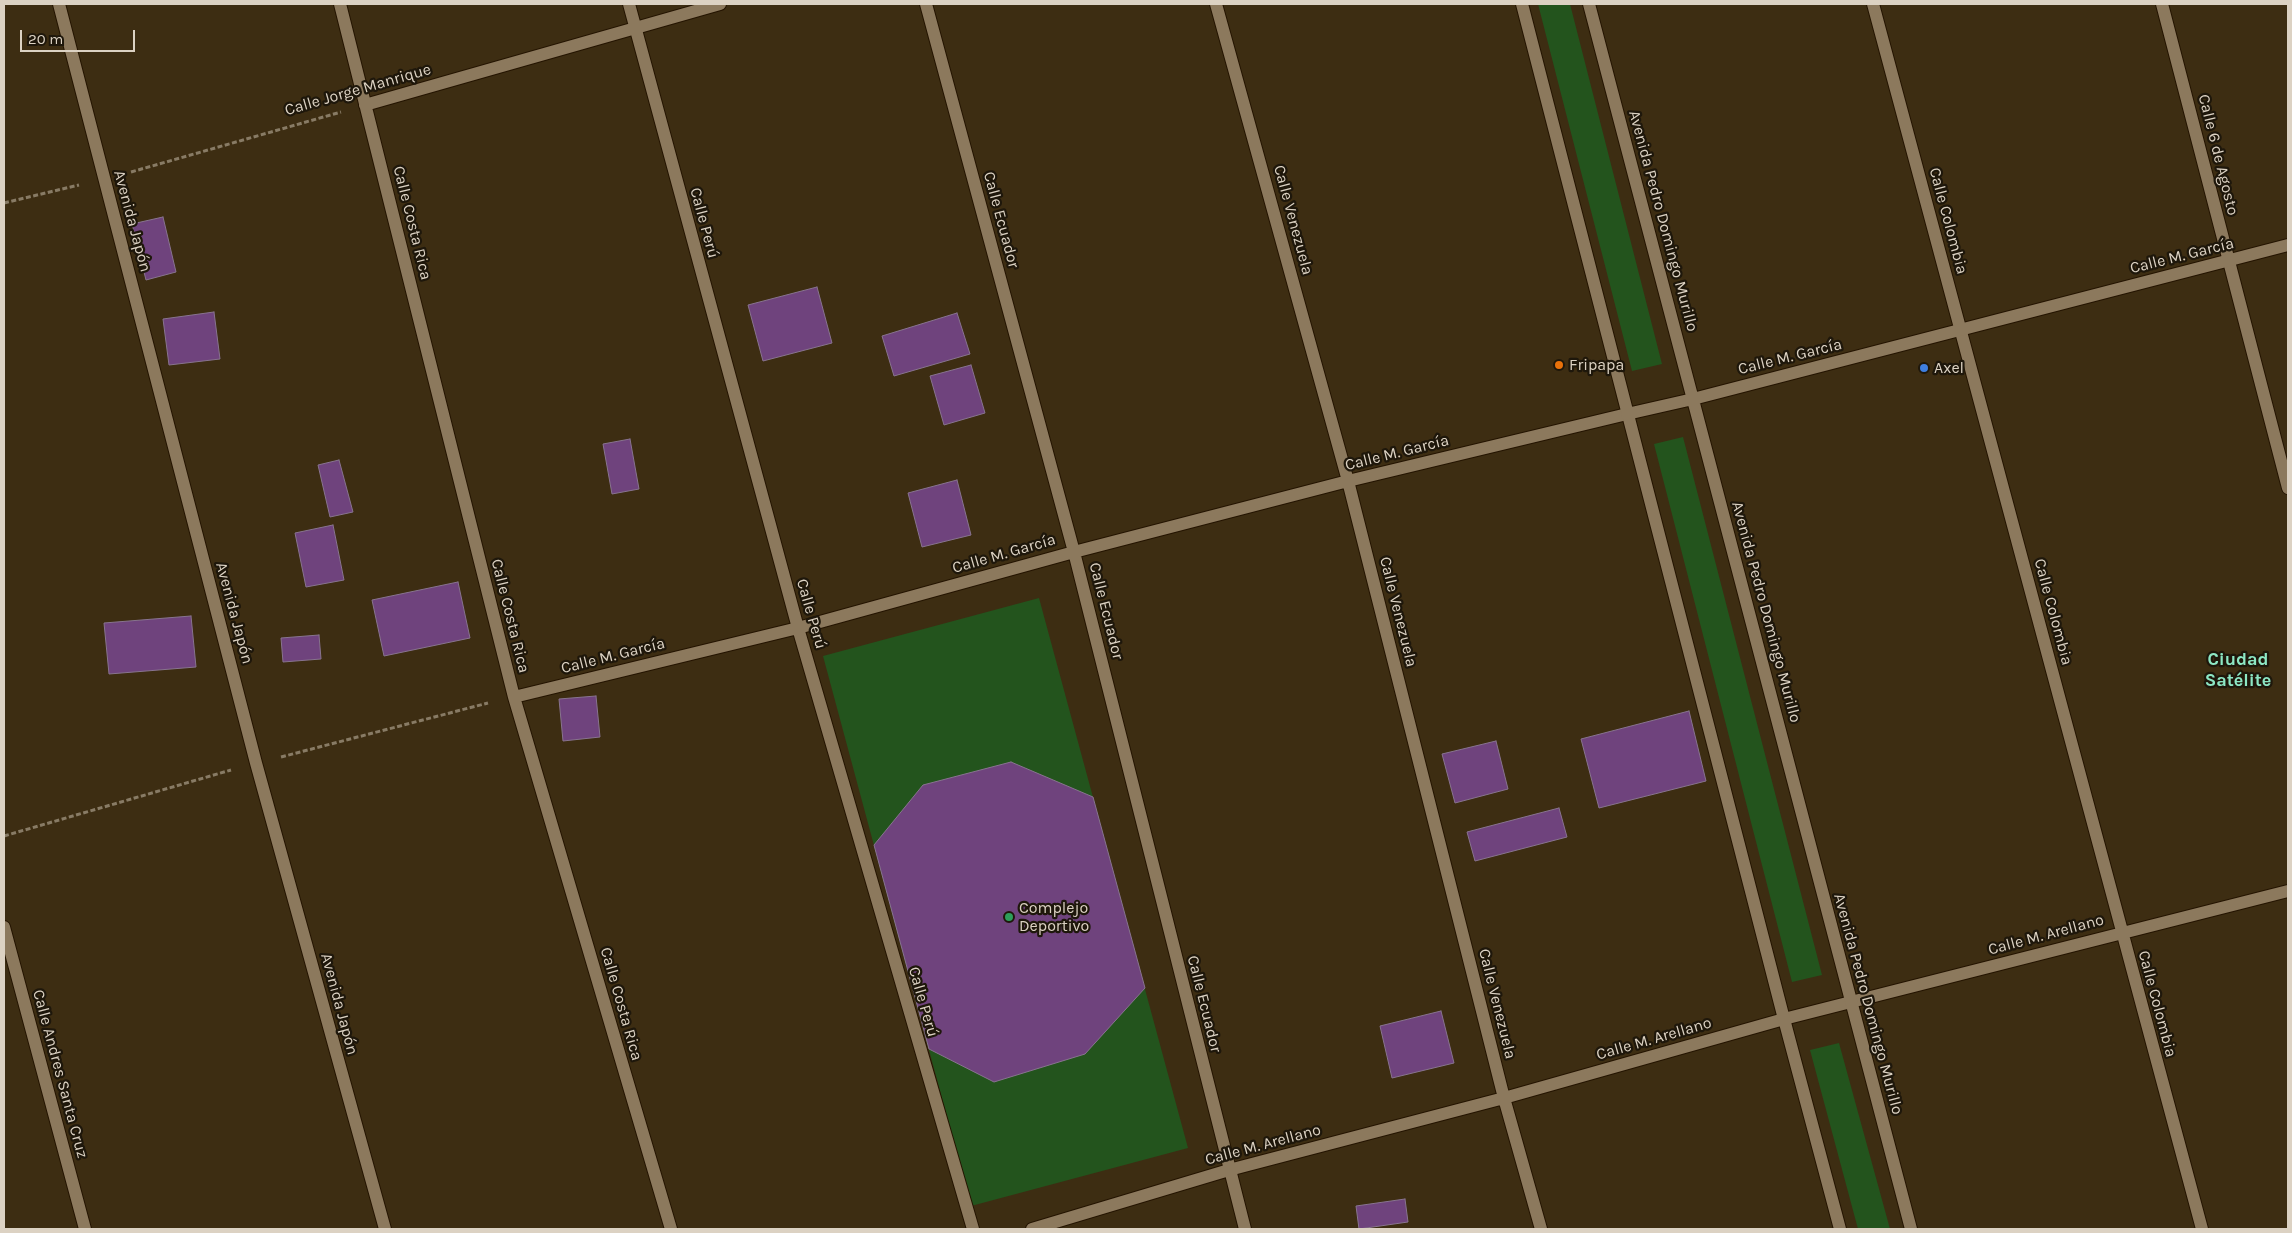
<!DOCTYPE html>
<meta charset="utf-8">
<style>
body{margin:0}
#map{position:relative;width:2292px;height:1233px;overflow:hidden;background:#3d2d12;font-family:Karla,sans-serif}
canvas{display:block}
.frame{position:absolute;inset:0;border:5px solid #dcd2c3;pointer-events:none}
.scale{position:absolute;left:20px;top:30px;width:115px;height:22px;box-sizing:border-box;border:2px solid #dcd2c3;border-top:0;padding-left:6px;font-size:15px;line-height:18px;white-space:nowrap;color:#dcd2c3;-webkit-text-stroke:4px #1e170b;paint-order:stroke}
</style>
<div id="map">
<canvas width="2292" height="1233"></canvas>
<div class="frame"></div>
<div class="scale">20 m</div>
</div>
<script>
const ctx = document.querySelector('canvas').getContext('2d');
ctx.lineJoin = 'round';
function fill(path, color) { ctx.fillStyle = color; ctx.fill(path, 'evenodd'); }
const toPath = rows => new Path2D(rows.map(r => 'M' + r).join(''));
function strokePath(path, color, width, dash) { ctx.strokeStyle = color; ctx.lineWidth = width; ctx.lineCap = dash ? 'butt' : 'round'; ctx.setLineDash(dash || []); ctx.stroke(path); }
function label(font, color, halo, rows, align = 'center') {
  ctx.font = font + ' Karla,sans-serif'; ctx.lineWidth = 4.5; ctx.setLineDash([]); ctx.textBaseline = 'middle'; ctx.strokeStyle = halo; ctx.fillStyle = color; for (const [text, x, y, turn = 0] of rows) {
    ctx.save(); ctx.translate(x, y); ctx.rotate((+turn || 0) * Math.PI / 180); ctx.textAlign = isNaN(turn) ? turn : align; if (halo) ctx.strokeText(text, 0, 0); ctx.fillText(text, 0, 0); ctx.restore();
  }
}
fill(toPath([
 [1538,4,1570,4,1662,364,1632,371],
 [1683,437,1822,975,1792,982,1654,444],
 [1039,598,1188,1148,971,1206,823,656],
 [1839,1043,1890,1229,1858,1229,1810,1050]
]), '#23541d');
const building = toPath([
 [163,217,176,272,146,280,132,224,163,217],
 [817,287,832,343,763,361,748,305,817,287],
 [214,312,220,359,169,365,163,319,214,312],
 [957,313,970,354,894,376,882,336,957,313],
 [971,365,985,413,944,425,930,376,971,365],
 [630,439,639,489,612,494,603,444,630,439],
 [339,460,353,512,330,517,318,465,339,460],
 [957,480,971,535,922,547,908,493,957,480],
 [333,525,344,580,306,587,295,533,333,525],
 [458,582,470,638,384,656,372,600,458,582],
 [191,616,196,667,109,674,104,623,191,616],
 [319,635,321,659,283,662,281,638,319,635],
 [596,696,600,737,563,741,559,699,596,696],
 [1689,711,1706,781,1599,808,1581,739,1689,711],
 [1496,741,1508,789,1455,803,1442,754,1496,741],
 [1011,762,1093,797,1145,988,1085,1054,994,1082,929,1049,874,845,923,785,1011,762],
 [1559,808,1567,837,1475,861,1467,832,1559,808],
 [1441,1011,1454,1063,1392,1078,1380,1026,1441,1011],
 [1405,1199,1408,1222,1359,1229,1356,1206,1405,1199]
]);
fill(building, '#6f437d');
strokePath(building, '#88748f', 1);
const street = toPath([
 [59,4,256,763,385,1229],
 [340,4,514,697,671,1229],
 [629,4,798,628,973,1229],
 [926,4,1074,552,1245,1229],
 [1216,4,1348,481,1504,1098,1541,1229],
 [1873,4,2202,1229],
 [2162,4,2288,488],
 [365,105,720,4],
 [514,697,798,628,1074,552,1348,481,1627,414],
 [4,927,85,1229],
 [1032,1229,1229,1170,1504,1098,1784,1019,2288,891]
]);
const secondary = toPath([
 [1522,4,1784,1019,1840,1229],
 [1589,4,1911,1229],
 [1627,414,1693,399,2288,245]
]);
strokePath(street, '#241400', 14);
strokePath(secondary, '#241400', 14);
strokePath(toPath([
 [131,172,341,112],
 [4,203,79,185],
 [281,757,488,703],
 [4,836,231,770]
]), '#887b65', 3, [5, 2.5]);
strokePath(street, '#8c795d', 12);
strokePath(secondary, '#8c795d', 12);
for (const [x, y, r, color] of [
 [1559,365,5,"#e8710a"],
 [1924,368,5,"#3f7fe0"],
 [1009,917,5,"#2e9e5b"]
]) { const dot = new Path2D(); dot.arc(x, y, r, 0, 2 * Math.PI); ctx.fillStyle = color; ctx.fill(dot); strokePath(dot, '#1e170b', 2); }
label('16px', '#dcd2c3', '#1e170b', [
 ["Calle Jorge Manrique",358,90,-16],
 ["Calle 6 de Agosto",2218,155,76],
 ["Calle Ecuador",1001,220,75],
 ["Calle Venezuela",1293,220,75],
 ["Avenida Japón",132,221,75],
 ["Avenida Pedro Domingo Murillo",1663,221,75],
 ["Calle Colombia",1948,221,75],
 ["Calle Costa Rica",412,223,76],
 ["Calle Perú",704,223,75],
 ["Calle M. García",2182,256,-14],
 ["Calle M. García",1790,357,-14],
 ["Calle M. García",1397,453,-14],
 ["Calle M. García",1004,554,-16],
 ["Calle Ecuador",1106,611,76],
 ["Calle Venezuela",1398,612,76],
 ["Avenida Pedro Domingo Murillo",1766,612,75],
 ["Calle Colombia",2053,612,75],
 ["Avenida Japón",234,613,75],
 ["Calle Perú",811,614,74],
 ["Calle Costa Rica",510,616,76],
 ["Calle M. García",613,656,-14],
 ["Calle M. Arellano",2046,935,-15],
 ["Calle Perú",923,1002,74],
 ["Avenida Japón",339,1004,75],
 ["Calle Costa Rica",621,1004,74],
 ["Calle Ecuador",1204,1004,76],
 ["Calle Venezuela",1497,1004,76],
 ["Avenida Pedro Domingo Murillo",1868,1004,75],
 ["Calle Colombia",2157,1004,75],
 ["Calle M. Arellano",1654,1039,-16],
 ["Calle Andres Santa Cruz",60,1074,75],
 ["Calle M. Arellano",1263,1145,-15]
]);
label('16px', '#dcd2c3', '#1e170b', [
 ["Fripapa",1569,365],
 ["Axel",1934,368],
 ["Complejo",1019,908],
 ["Deportivo",1019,926]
], 'left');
label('bold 18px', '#8de7c4', '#1e170b', [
 ["Ciudad",2238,660],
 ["Satélite",2238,681]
]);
</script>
